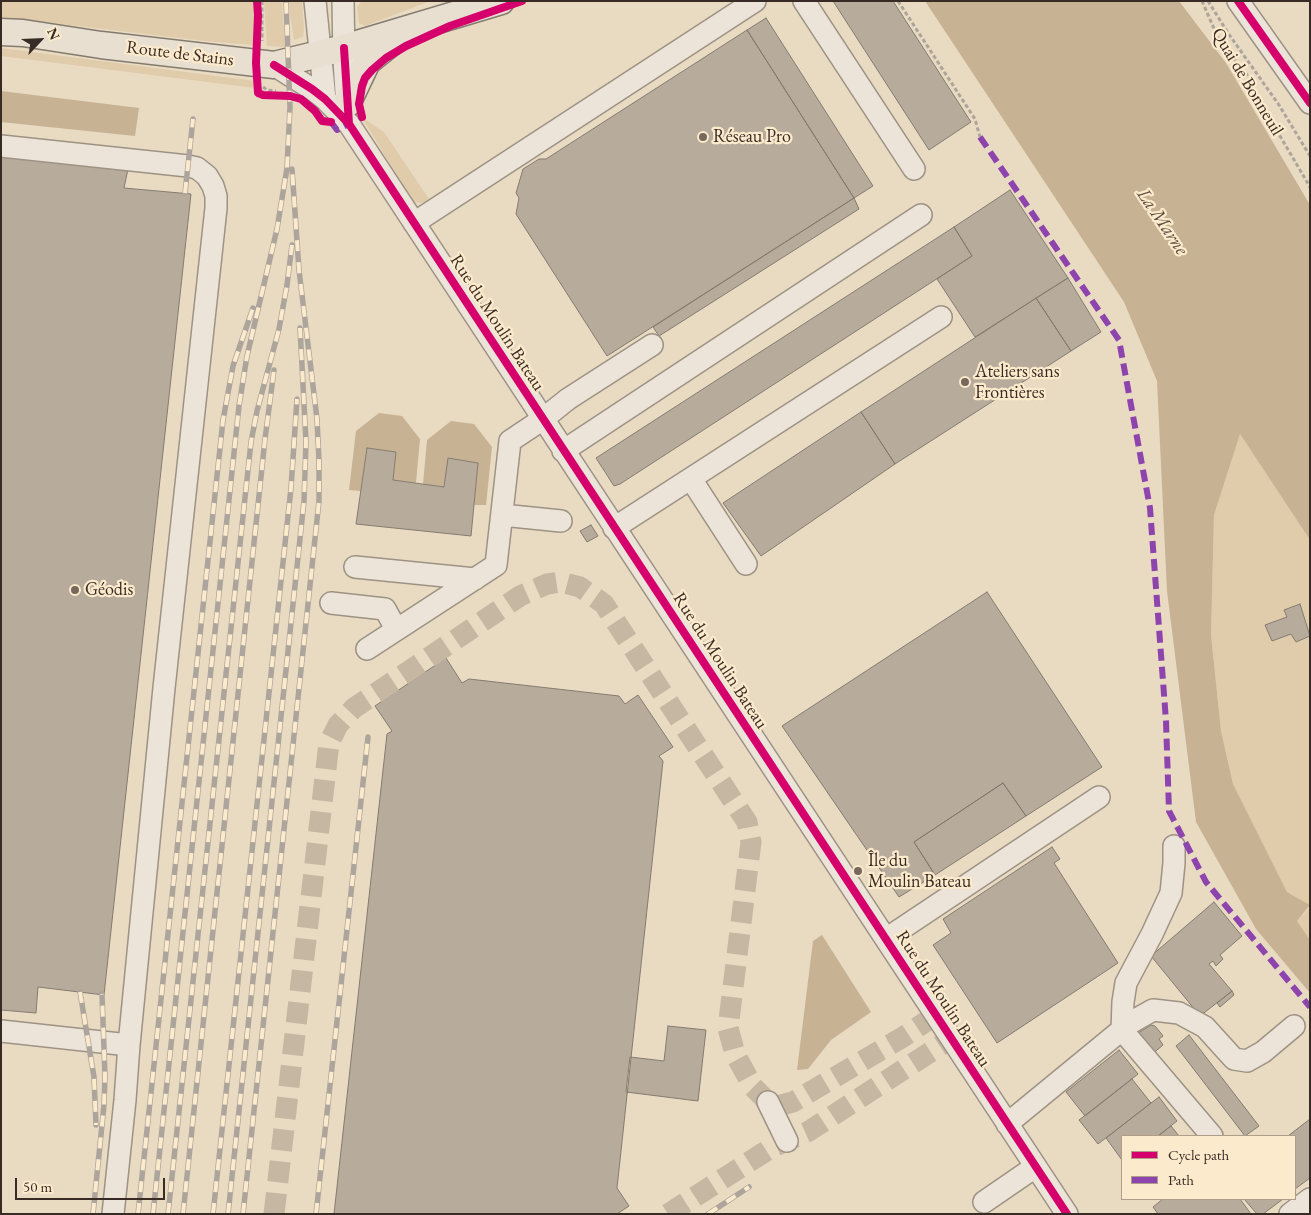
<!DOCTYPE html>
<meta charset="utf-8">
<style>
body{margin:0}
#map{position:relative;width:1311px;height:1215px;overflow:hidden;background:#e9dac2;font-family:"EB Garamond",serif}
canvas{display:block}
.frame{position:absolute;inset:0;border:2px solid #382b25;pointer-events:none}
.legend{position:absolute;left:1121px;top:1135px;width:175px;height:65px;box-sizing:border-box;background:#fceacc;border:1px solid #ae9e89;margin:0;padding:6px 9px;list-style:none;font-size:15px;color:#382b25}
.legend li{display:flex;align-items:center;gap:10px;height:25px}
.legend b{width:25px;border:1px solid #ae9e89}
.north{position:absolute;left:15px;top:15px;width:50px;height:50px;-webkit-text-stroke:4px #fceacc;paint-order:stroke;rotate:65deg;font-size:14px;font-weight:700;line-height:20px;text-align:center;color:#382b25}
.north::after{content:'';display:block;margin:auto;width:18px;height:22px;background:#382b25;clip-path:polygon(50% 0,100% 100%,50% 72%,0 100%)}
.scale{position:absolute;left:15px;top:1178px;width:150px;height:22px;box-sizing:border-box;border:2px solid #382b25;border-top:0;padding-left:6px;font-size:15px;line-height:18px;white-space:nowrap;color:#382b25;-webkit-text-stroke:4px #fceacc;paint-order:stroke}
</style>
<div id="map">
<canvas width="1311" height="1215"></canvas>
<div class="frame"></div>
<ul class="legend">
<li><b style="height:6px;background:#d6006c"></b>Cycle path</li>
<li><b style="height:6px;background:#8e44ad"></b>Path</li>
</ul>
<div class="north">N</div>
<div class="scale">50 m</div>
</div>
<script>
const ctx = document.querySelector('canvas').getContext('2d');
ctx.lineJoin = 'round';
function fill(path, color) { ctx.fillStyle = color; ctx.fill(path, 'evenodd'); }
const toPath = rows => new Path2D(rows.map(r => 'M' + r).join(''));
function strokePath(path, color, width, dash) { ctx.strokeStyle = color; ctx.lineWidth = width; ctx.lineCap = dash ? 'butt' : 'round'; ctx.setLineDash(dash || []); ctx.stroke(path); }
function label(font, color, halo, rows, align = 'center') {
  ctx.font = font + ' "EB Garamond",serif'; ctx.lineWidth = 4.5; ctx.setLineDash([]); ctx.textBaseline = 'middle'; ctx.strokeStyle = halo; ctx.fillStyle = color; for (const [text, x, y, turn = 0] of rows) {
    ctx.save(); ctx.translate(x, y); ctx.rotate((+turn || 0) * Math.PI / 180); ctx.textAlign = isNaN(turn) ? turn : align; if (halo) ctx.strokeText(text, 0, 0); ctx.fillText(text, 0, 0); ctx.restore();
  }
}
fill(toPath([
 [1,1,255,1,256,8,252,45,205,41,1,17],
 [264,1,282,1,285,47,267,46],
 [288,1,302,1,304,29,303,37,294,40],
 [362,1,430,1,365,26,359,23,357,7],
 [1,48,255,81,255,88,1,56],
 [366,120,384,132,429,199,422,203,413,202,364,121],
 [1240,434,1310,540,1310,905,1287,892,1233,784,1221,731,1211,635,1214,515],
 [1310,907,1310,940,1297,921]
]), '#e0ccab');
fill(toPath([
 [925,1,1179,1,1226,63,1310,205,1310,540,1240,434,1214,515,1211,635,1221,731,1233,784,1287,892,1310,905,1297,921,1310,940,1310,993,1256,929,1196,822,1167,591,1157,381,1124,302],
 [1,91,139,108,135,136,1,122],
 [379,413,402,416,420,439,416,483,393,480,396,452,367,448,361,491,349,490,356,431],
 [451,421,474,424,492,447,486,505,474,505,478,463,449,458,444,487,423,484,427,440],
 [822,935,871,1012,831,1040,808,1069,797,1070,813,941]
]), '#c7b294');
const building = toPath([
 [833,1,893,1,971,122,929,150,833,1],
 [766,18,873,186,854,198,747,30,766,18],
 [747,30,854,198,607,356,516,214,519,198,516,193,523,169,539,159,546,159,747,30],
 [1,157,128,169,124,188,191,194,104,995,38,987,36,1013,1,1010,1,157],
 [1010,190,1068,278,975,337,937,279,972,256,954,227,1010,190],
 [854,198,859,209,659,336,653,327,854,198],
 [954,227,972,256,620,484,614,486,596,458,954,227],
 [1068,278,1101,332,1071,351,1036,298,1068,278],
 [1036,298,1071,351,895,464,861,412,1036,298],
 [861,412,895,464,761,556,723,503,861,412],
 [367,448,396,452,393,480,444,487,448,458,478,463,471,536,356,524,367,448],
 [591,525,598,536,587,542,580,531,591,525],
 [987,592,1102,767,1026,816,1003,783,914,842,935,875,899,897,782,726,987,592],
 [1300,604,1310,636,1296,642,1291,634,1272,641,1265,625,1287,617,1284,610,1300,604],
 [446,658,462,683,469,679,619,696,625,704,638,695,673,747,659,756,663,761,617,1188,629,1206,617,1214,334,1214,387,734,392,731,375,706,446,658],
 [1003,783,1026,816,935,875,914,842,1003,783],
 [1052,847,1060,859,1054,863,1118,963,997,1043,933,945,951,933,943,919,1052,847],
 [1214,902,1242,936,1220,955,1223,959,1216,966,1213,961,1209,964,1232,991,1200,1016,1151,956,1214,902],
 [1232,991,1234,995,1220,1007,1217,1003,1232,991],
 [1151,1025,1155,1026,1160,1032,1163,1036,1159,1039,1163,1045,1151,1055,1135,1035,1151,1025],
 [668,1026,706,1030,698,1101,626,1092,630,1057,664,1061,668,1026],
 [1189,1035,1259,1126,1245,1136,1176,1046,1189,1035],
 [1119,1050,1138,1074,1085,1116,1066,1092,1119,1050],
 [1132,1079,1151,1103,1098,1144,1079,1120,1132,1079],
 [1159,1097,1177,1121,1158,1136,1122,1136,1122,1160,1106,1138,1159,1097],
 [1310,1119,1310,1178,1295,1189,1295,1136,1288,1136,1310,1119],
 [1171,1126,1179,1136,1158,1136,1171,1126],
 [1163,1199,1240,1199,1251,1214,1158,1214,1153,1207,1163,1199],
 [1244,1199,1283,1199,1263,1214,1257,1214,1244,1199]
]);
fill(building, '#b7ac9c');
strokePath(building, '#847b6f', 1);
strokePath(toPath([
 [274,1214,329,743,338,725,354,708,520,596,547,584,561,582,580,587,604,604,747,822,751,842,728,1028,735,1054,753,1087,768,1102,777,1106,793,1102,903,1037,936,1015],
 [668,1214,771,1148,809,1131,952,1038]
]), '#c6b7a3', 21, [21, 11]);
const minor = toPath([
 [315,1,325,99],
 [343,1,344,61,347,106],
 [804,1,914,169],
 [1238,1,1310,103],
 [274,65,312,89,325,99,349,124,1067,1214],
 [1,146,188,166,197,168,207,176,213,186,216,196,216,208,164,688,129,1045,1,1031],
 [414,223,755,1],
 [563,451,921,215],
 [691,479,746,564],
 [502,515,561,521],
 [614,528,941,317],
 [355,567,475,579],
 [331,603,385,609,396,629],
 [367,649,496,565,510,441,543,419,568,399,652,345],
 [1174,846,1174,863,1171,893,1152,934,1126,983,1123,1002,1122,1030,1212,1136],
 [886,939,1099,797],
 [768,1102,787,1141],
 [1007,1124,1130,1023,1153,1010,1179,1013,1205,1027,1234,1059,1247,1061,1263,1052,1294,1026],
 [984,1202,1035,1167],
 [113,1214,125,1100,129,1045],
 [1290,1214,1310,1199]
]);
const major = toPath([
 [1,32,23,33,101,45,274,65,344,48,501,1],
 [347,104,367,62,397,38]
]);
strokePath(minor, '#9d9284', 24);
strokePath(major, '#847b6f', 29);
strokePath(toPath([
 [262,1,262,41],
 [898,1,975,119,980,137],
 [1202,1,1219,40,1247,75,1260,102,1310,187],
 [1208,1,1228,33,1279,105,1310,156],
 [1219,40,1229,32],
 [263,87,267,90,276,91]
]), '#ada59c', 3, [4, 2.5]);
strokePath(minor, '#ece4d8', 21);
strokePath(major, '#e8dfd1', 26);
const rail = toPath([
 [185,193,193,119],
 [80,992,94,1077,96,1125],
 [93,1214,104,1105,105,1076,102,994],
 [138,1214,223,420,233,366,253,308],
 [153,1214,239,406,247,356,277,229,287,168,290,107,286,1],
 [168,1214,251,442,257,411,279,329,287,285,292,245],
 [183,1214,265,439,274,370],
 [213,1214,291,488,297,399],
 [228,1214,304,501,306,442,300,328],
 [243,1214,319,501,319,461,317,419,299,270,292,169],
 [316,1214,368,737],
 [708,1214,749,1187]
]);
strokePath(rail, '#ada59c', 5.5);
strokePath(rail, '#fceacc', 4, [11]);
strokePath(toPath([
 [331,122,337,130,352,122],
 [980,137,1119,340,1150,508,1166,721,1169,811,1206,882,1310,1007]
]), '#8e44ad', 6, [12, 6]);
strokePath(toPath([
 [257,1,258,15,256,63,258,93,263,95,290,96,301,99,315,111,322,121,331,122],
 [1238,1,1310,103],
 [344,48,349,124],
 [274,65,312,89,325,99,349,124,1067,1214],
 [362,117,359,104,362,86,365,78,372,70,386,58,406,46,450,26,522,1]
]), '#d6006c', 8);
for (const [x, y, r, color] of [
 [703,137,5,"#76685c"],
 [965,382,5,"#76685c"],
 [75,590,5,"#76685c"],
 [858,871,5,"#76685c"]
]) { const dot = new Path2D(); dot.arc(x, y, r, 0, 2 * Math.PI); ctx.fillStyle = color; ctx.fill(dot); strokePath(dot, '#fceacc', 2); }
label('18px', '#382b25', '#fceacc', [
 ["Route de Stains",180,54,7],
 ["Quai de Bonneuil",1247,82,59],
 ["Rue du Moulin Bateau",497,323,57],
 ["Rue du Moulin Bateau",720,661,57],
 ["Rue du Moulin Bateau",943,999,57]
]);
label('18px', '#382b25', '#fceacc', [
 ["Réseau Pro",713,137],
 ["Ateliers sans",975,372],
 ["Frontières",975,393],
 ["Géodis",85,590],
 ["Île du",868,861],
 ["Moulin Bateau",868,882]
], 'left');
label('italic 19px', '#5e4e41', '#fceacc', [
 ["La Marne",1162,222,56]
]);
</script>
